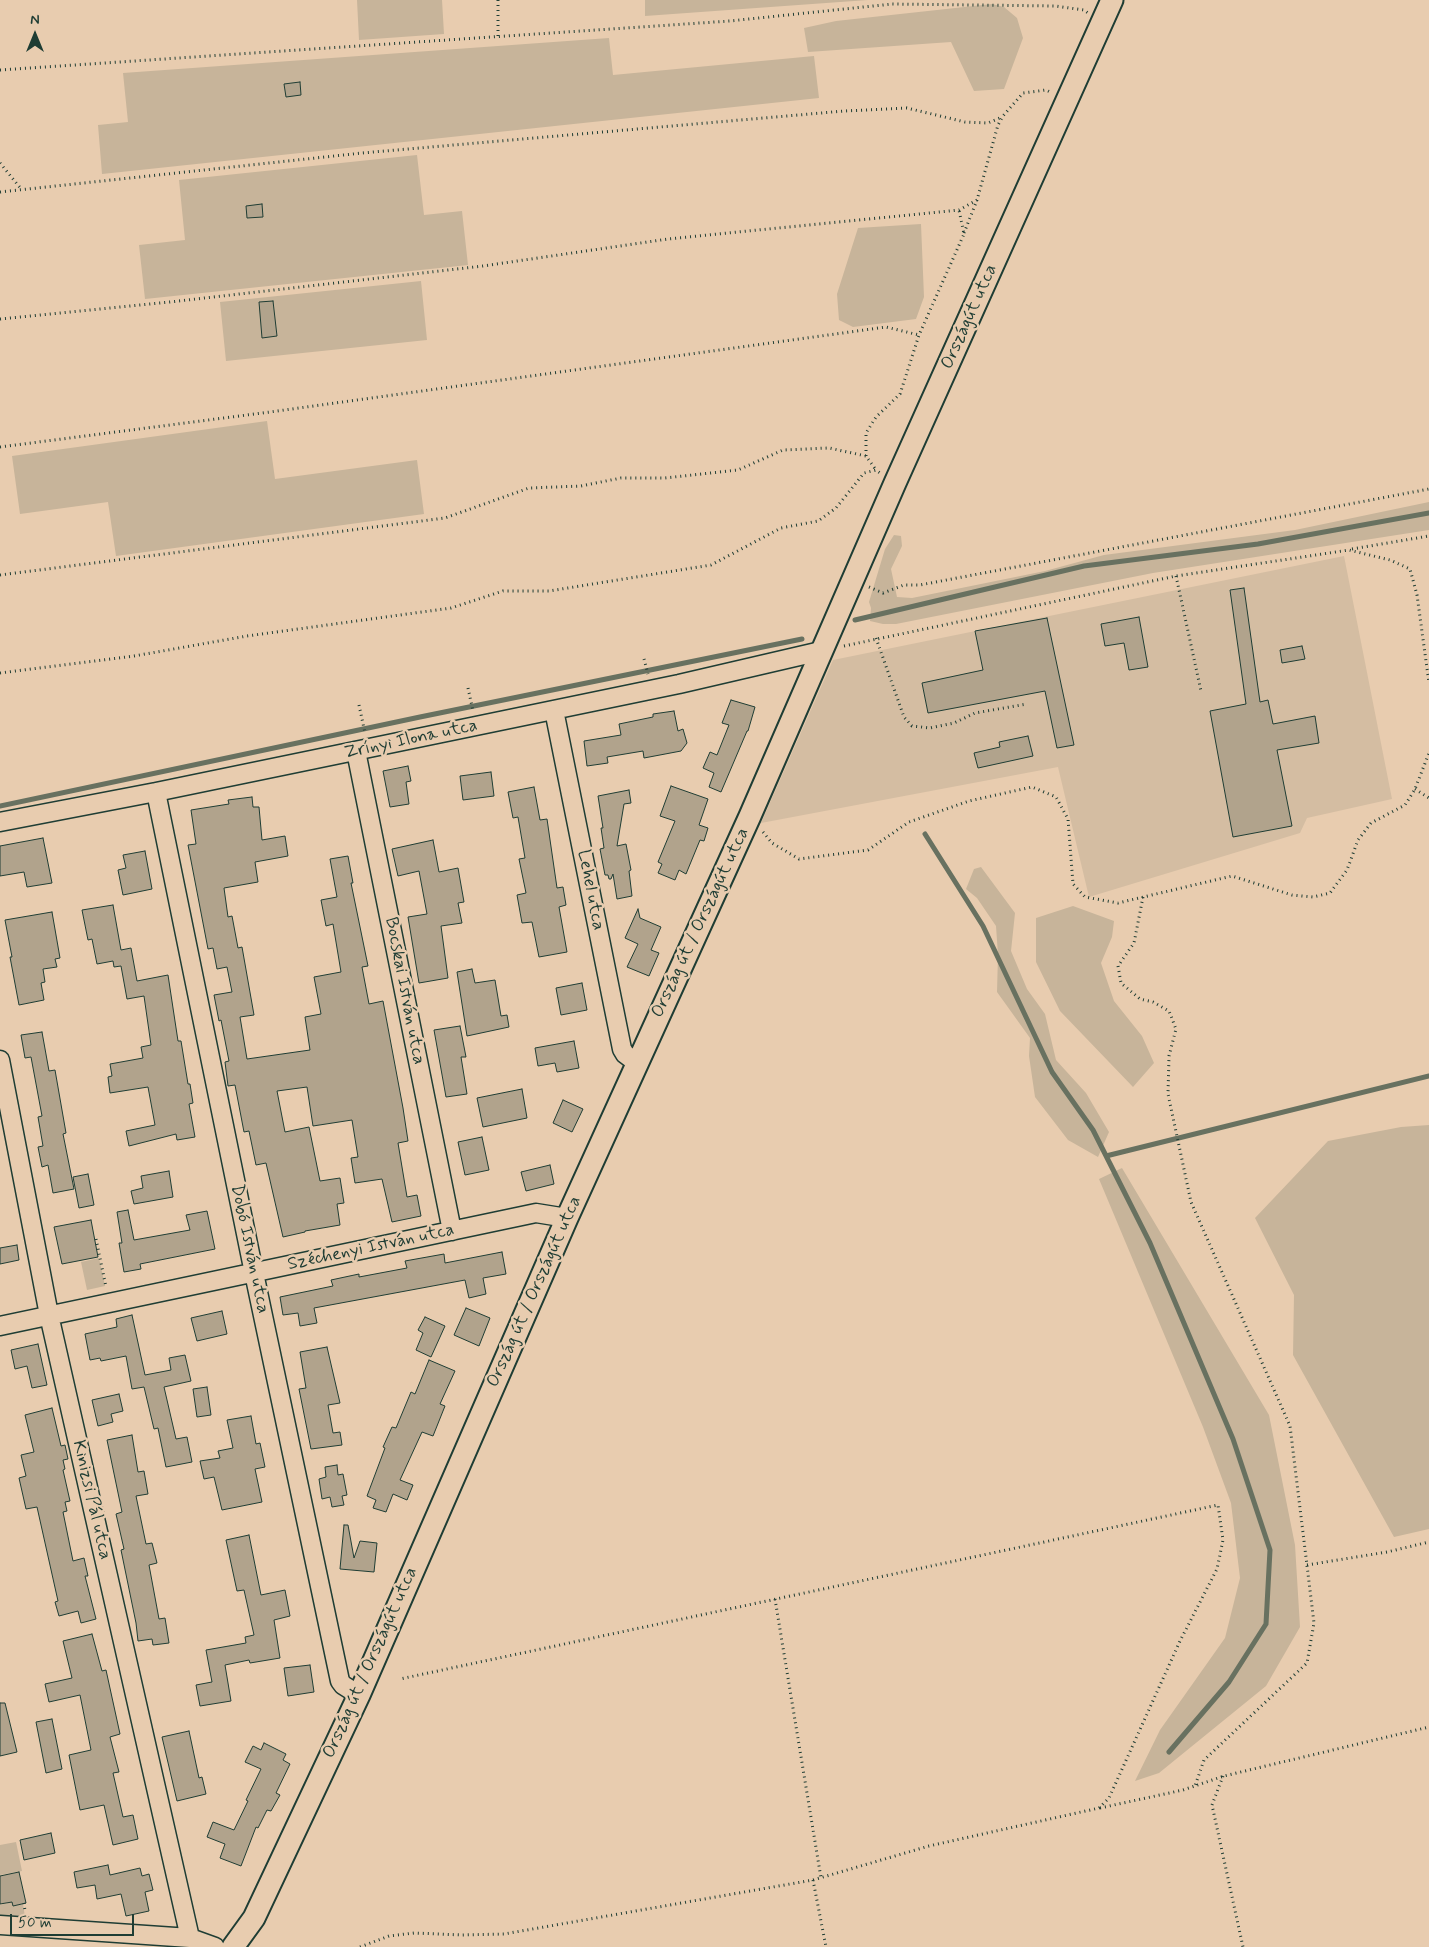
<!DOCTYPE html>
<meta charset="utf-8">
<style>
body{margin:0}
#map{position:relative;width:1429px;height:1947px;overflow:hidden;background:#e8ccaf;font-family:Mynerve,sans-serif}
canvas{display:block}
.north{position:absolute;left:10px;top:10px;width:50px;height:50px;-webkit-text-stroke:4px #e8ccaf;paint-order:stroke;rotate:0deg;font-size:14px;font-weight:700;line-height:20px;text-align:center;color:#1f3d34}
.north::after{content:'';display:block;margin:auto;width:18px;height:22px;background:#1f3d34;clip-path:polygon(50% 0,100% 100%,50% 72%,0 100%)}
.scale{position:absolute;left:10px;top:1914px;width:124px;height:22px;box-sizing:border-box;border:2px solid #1f3d34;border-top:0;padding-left:6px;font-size:15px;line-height:18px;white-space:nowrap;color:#1f3d34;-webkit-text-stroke:4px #e8ccaf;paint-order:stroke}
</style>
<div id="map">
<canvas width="1429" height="1947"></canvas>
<div class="north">N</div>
<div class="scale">50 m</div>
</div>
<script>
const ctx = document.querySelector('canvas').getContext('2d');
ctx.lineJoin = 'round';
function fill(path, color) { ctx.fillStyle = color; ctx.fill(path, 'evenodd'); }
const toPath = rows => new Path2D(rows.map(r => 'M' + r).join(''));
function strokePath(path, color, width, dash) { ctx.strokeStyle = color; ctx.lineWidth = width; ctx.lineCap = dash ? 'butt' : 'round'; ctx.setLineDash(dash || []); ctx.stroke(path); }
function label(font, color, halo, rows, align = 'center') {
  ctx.font = font + ' Mynerve,sans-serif'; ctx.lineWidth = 5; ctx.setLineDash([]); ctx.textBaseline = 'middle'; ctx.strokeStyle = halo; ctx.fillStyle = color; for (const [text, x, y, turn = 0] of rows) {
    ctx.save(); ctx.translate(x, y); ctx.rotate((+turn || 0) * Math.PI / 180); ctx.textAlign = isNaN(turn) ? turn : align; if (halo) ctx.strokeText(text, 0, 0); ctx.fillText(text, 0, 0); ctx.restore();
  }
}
fill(toPath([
 [1344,556,1392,799,1307,818,1300,833,1089,897,1058,767,761,823,833,660]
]), '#d4bda2');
fill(toPath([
 [357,0,442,0,444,34,359,40],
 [645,0,868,0,645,16],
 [992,4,1004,7,1017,18,1023,38,1004,89,974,91,951,42,808,52,804,28,836,21],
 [609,38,613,75,814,56,819,98,102,174,98,125,128,122,123,73],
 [417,155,424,215,462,211,468,265,145,299,139,245,185,240,179,180],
 [921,224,924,297,916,319,853,327,839,320,837,294,858,228],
 [421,281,427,340,226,361,220,302],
 [267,421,275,479,417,460,424,514,116,556,108,502,20,514,12,456],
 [1429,502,1429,530,1153,573,896,624,883,624,870,621,871,608,869,602,885,549,894,535,901,536,902,546,891,569,897,597,912,598,1045,571,1104,555,1295,530],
 [981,867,1015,913,1011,951,1027,989,1045,1014,1056,1060,1086,1093,1109,1132,1098,1157,1068,1140,1035,1097,1029,1056,1030,1038,997,992,998,955,996,926,977,898,966,889,974,869],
 [1073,906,1114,921,1112,937,1101,963,1114,1001,1142,1036,1154,1063,1133,1087,1060,1011,1036,962,1036,918],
 [1429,1125,1429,1529,1394,1537,1293,1355,1294,1295,1255,1218,1328,1141,1401,1127],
 [1122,1168,1269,1415,1295,1545,1300,1627,1266,1686,1159,1773,1135,1781,1160,1730,1225,1638,1240,1578,1231,1503,1203,1427,1099,1179],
 [99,1258,105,1286,87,1290,81,1262],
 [16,1842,22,1871,0,1875,0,1845],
 [12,1902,13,1906,23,1904,25,1917,0,1916,0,1905]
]), '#c7b49a');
strokePath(toPath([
 [855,620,1084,566,1258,544,1429,513],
 [0,806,420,717,802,639],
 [925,834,983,926,1052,1072,1093,1130,1150,1243,1233,1439,1270,1550,1266,1624,1229,1682,1169,1752],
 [1106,1156,1429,1076]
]), '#687160', 5);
const building = toPath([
 [300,82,301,95,286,97,284,84,300,82],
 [262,204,263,217,247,218,246,206,262,204],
 [273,301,277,336,262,338,259,302,273,301],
 [1244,588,1260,702,1268,700,1273,724,1315,716,1319,743,1277,750,1292,826,1233,837,1210,711,1246,704,1230,590,1244,588],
 [1139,617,1148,667,1129,670,1124,643,1105,646,1101,624,1139,617],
 [1047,618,1074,745,1057,748,1045,691,928,713,922,683,983,670,975,631,1047,618],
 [1302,646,1305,659,1282,663,1280,650,1302,646],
 [731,700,755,707,748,731,747,731,721,792,709,787,714,773,703,768,710,752,717,755,729,725,722,723,731,700],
 [674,711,678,731,683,729,687,743,681,751,644,758,643,751,607,757,608,763,587,766,584,741,621,735,619,724,653,717,653,714,674,711],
 [1028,736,1033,756,978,768,974,753,1000,747,999,742,1028,736],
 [408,766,411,781,406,782,409,804,390,807,383,771,408,766],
 [491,772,494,796,463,800,460,776,491,772],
 [671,786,708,799,699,825,708,828,704,841,700,840,686,874,679,870,675,880,658,873,662,864,658,862,675,821,660,816,671,786],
 [534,787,540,820,547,819,557,888,563,887,566,905,559,907,567,952,539,957,532,922,522,923,517,895,526,893,519,859,525,858,518,817,513,818,508,792,534,787],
 [629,790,631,803,624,804,617,846,626,844,631,870,629,871,632,896,617,899,613,874,611,879,609,879,608,875,605,875,600,849,604,848,601,828,603,828,598,796,629,790],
 [252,797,253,807,259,807,262,840,285,836,288,856,255,862,258,882,224,888,228,917,232,916,238,948,242,947,254,1015,240,1017,247,1059,310,1050,305,1017,321,1014,314,977,341,972,333,924,326,926,321,900,337,897,330,859,348,856,353,883,351,883,368,966,362,967,369,1004,383,1001,403,1108,408,1141,398,1143,407,1197,417,1195,421,1216,392,1222,382,1179,355,1183,351,1158,358,1157,352,1120,313,1126,307,1087,277,1091,285,1132,309,1127,320,1181,340,1178,344,1203,337,1204,340,1225,305,1231,305,1232,283,1237,266,1163,256,1165,249,1131,244,1132,235,1085,228,1086,225,1062,229,1061,221,1020,219,1021,214,995,232,992,227,967,217,969,213,948,208,949,188,845,196,844,191,810,229,804,228,800,252,797],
 [43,838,52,883,27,887,24,872,0,876,0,846,43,838],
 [433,840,439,872,458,868,464,902,458,903,462,923,441,926,448,978,419,983,408,917,427,914,419,871,398,876,392,849,433,840],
 [145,851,152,889,123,895,118,870,126,868,123,855,145,851],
 [113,905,121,950,131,948,137,981,168,975,178,1041,181,1041,188,1084,190,1084,193,1103,189,1104,195,1137,177,1140,176,1134,129,1146,126,1131,155,1125,148,1087,110,1093,108,1077,112,1076,110,1064,143,1058,141,1047,151,1045,144,996,127,999,121,966,114,967,113,961,97,964,92,939,88,940,82,910,113,905],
 [638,909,640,918,661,927,651,950,659,953,649,976,627,967,638,944,625,938,638,909],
 [52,912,60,958,55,959,57,967,43,969,45,982,41,983,44,1000,19,1005,10,957,12,957,5,920,52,912],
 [472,969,475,983,495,980,501,1016,507,1015,509,1027,467,1036,457,972,472,969],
 [582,983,587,1010,561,1015,556,988,582,983],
 [460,1026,466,1057,461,1057,467,1094,446,1097,434,1030,460,1026],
 [42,1032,49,1071,55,1070,66,1133,63,1134,74,1189,53,1193,48,1165,42,1167,38,1147,43,1146,38,1117,42,1116,31,1057,25,1058,21,1035,42,1032],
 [574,1041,579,1068,557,1072,555,1063,538,1066,535,1048,574,1041],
 [522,1089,527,1118,483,1127,477,1098,522,1089],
 [563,1100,583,1109,572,1132,553,1123,563,1100],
 [482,1137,489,1170,465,1175,458,1142,482,1137],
 [550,1165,554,1184,526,1191,521,1172,550,1165],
 [169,1171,173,1197,134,1204,131,1191,143,1188,141,1176,169,1171],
 [88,1174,94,1205,79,1208,73,1177,88,1174],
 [128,1210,134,1240,190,1230,186,1215,207,1211,215,1249,140,1264,141,1269,124,1272,119,1243,122,1243,117,1212,128,1210],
 [91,1220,98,1257,62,1264,54,1227,91,1220],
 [17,1245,19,1260,0,1264,0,1248,17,1245],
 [502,1252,506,1274,483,1278,486,1294,469,1298,465,1280,314,1308,317,1323,300,1326,298,1313,283,1315,280,1297,333,1286,331,1280,359,1274,359,1277,407,1268,405,1261,444,1254,445,1263,502,1252],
 [466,1308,490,1318,479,1346,454,1335,466,1308],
 [222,1311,227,1334,197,1341,191,1318,222,1311],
 [132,1315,145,1375,171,1370,169,1358,185,1355,191,1381,164,1387,176,1439,187,1437,192,1462,166,1467,158,1428,154,1429,144,1387,132,1389,126,1356,101,1361,100,1358,90,1360,85,1334,117,1327,116,1319,132,1315],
 [425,1317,445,1326,431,1357,416,1350,423,1333,418,1330,425,1317],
 [38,1344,47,1385,32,1388,27,1366,15,1369,11,1350,38,1344],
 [327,1347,340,1403,328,1405,333,1433,340,1432,342,1445,311,1449,299,1389,306,1388,300,1352,327,1347],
 [429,1360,455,1371,440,1404,445,1406,433,1436,422,1432,400,1480,413,1485,407,1500,393,1494,386,1512,373,1508,376,1500,367,1496,385,1448,383,1447,392,1427,396,1428,411,1392,415,1394,429,1360],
 [207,1387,211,1415,197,1417,193,1389,207,1387],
 [119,1394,123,1411,111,1414,113,1422,98,1426,92,1400,119,1394],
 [52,1408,61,1446,65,1445,68,1459,63,1460,65,1469,63,1470,70,1501,65,1502,67,1511,63,1512,73,1561,84,1558,88,1576,85,1576,96,1619,81,1623,78,1611,59,1616,55,1602,58,1601,37,1507,26,1509,19,1478,26,1476,21,1455,34,1452,25,1415,52,1408],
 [251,1416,256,1444,260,1443,265,1467,255,1469,262,1502,222,1510,214,1477,204,1479,200,1461,220,1458,218,1451,233,1448,227,1420,251,1416],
 [132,1435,138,1472,144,1471,148,1494,136,1496,146,1544,152,1543,157,1563,149,1565,159,1619,165,1618,169,1643,153,1645,152,1639,138,1641,136,1623,121,1550,124,1549,116,1514,122,1512,107,1440,132,1435],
 [337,1465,338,1475,343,1474,347,1495,342,1496,344,1505,332,1507,330,1497,322,1499,319,1479,326,1477,325,1467,337,1465],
 [344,1525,348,1525,354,1558,360,1541,377,1543,374,1572,340,1569,344,1525],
 [249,1535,261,1595,285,1590,290,1616,274,1620,280,1658,250,1663,249,1660,225,1665,231,1701,200,1706,196,1685,212,1682,206,1650,246,1643,245,1637,254,1635,244,1590,237,1591,226,1540,249,1535],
 [92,1634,102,1671,106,1670,120,1734,110,1737,119,1772,113,1773,123,1817,133,1815,138,1839,113,1845,104,1805,80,1810,69,1755,91,1750,80,1695,49,1702,45,1684,72,1678,63,1641,92,1634],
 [310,1665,314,1692,288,1696,284,1668,310,1665],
 [0,1703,5,1703,17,1752,0,1756,0,1703],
 [52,1719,62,1769,46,1773,36,1722,52,1719],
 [189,1731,199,1778,202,1777,206,1794,177,1801,162,1737,189,1731],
 [264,1743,286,1754,283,1760,290,1764,276,1793,280,1795,271,1811,267,1810,258,1828,256,1827,241,1866,220,1858,225,1844,207,1837,213,1822,234,1830,248,1801,246,1800,261,1769,245,1762,253,1746,261,1750,264,1743],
 [51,1833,55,1853,24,1860,20,1840,51,1833],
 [108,1865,110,1875,140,1868,142,1876,149,1874,153,1890,145,1892,149,1911,126,1916,121,1894,97,1899,95,1885,77,1888,74,1872,108,1865],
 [19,1872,26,1903,13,1906,12,1902,0,1904,0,1876,19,1872]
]);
fill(building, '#b1a38c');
strokePath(building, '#1f3d34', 1);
const minor = toPath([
 [554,710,622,1049,625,1054,637,1063],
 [356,751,452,1231],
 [156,792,254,1273,340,1681,343,1685,359,1695],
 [0,822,156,792,471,727,679,684,821,651],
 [0,1060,49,1315,190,1938],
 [0,1326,536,1213,567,1218],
 [0,1925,190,1938,215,1947]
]);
const major = toPath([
 [233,1947,254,1918,359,1695,567,1218,750,816,895,483,1112,0]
]);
strokePath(minor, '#1f3d34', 21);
strokePath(major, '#1f3d34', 25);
strokePath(toPath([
 [498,0,498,36],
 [0,70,730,21,892,4,1055,6,1084,10,1088,13],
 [0,163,22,190],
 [0,192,362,153,844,111,907,108,965,122,988,123,1002,117],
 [964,233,977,200],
 [0,319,170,302,483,266,668,239,959,210,977,200,998,125,1003,116,1023,93,1046,90,1052,93],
 [0,447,270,412,886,327,919,335],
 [866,456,866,433,876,417,900,394,919,335,964,234,959,210],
 [1352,549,1429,536],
 [0,575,445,518,529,488,581,486,621,478,665,478,738,470,783,450,829,448,866,456,876,470],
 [1176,576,1201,691],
 [869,587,883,593,904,585,920,585,1429,489],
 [876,638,904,717,912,726,930,728,954,723,975,713,1027,704],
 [844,646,1176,576,1349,550,1390,560,1410,569,1417,595,1429,683],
 [644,659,648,674],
 [0,673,134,656,247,636,451,608,503,591,549,591,711,565,781,528,818,521,836,508,864,473,876,470,880,473],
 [468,688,473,711],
 [359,705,365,733],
 [1415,789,1429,798],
 [763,832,772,843,799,859,868,850,909,822,969,801,1032,787,1056,797,1068,819,1073,884,1085,897,1118,903,1232,876,1292,895,1313,897,1330,893,1347,870,1358,840,1371,823,1405,805,1415,789,1429,753],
 [1143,897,1134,943,1118,966,1121,983,1140,999,1153,1002,1169,1011,1176,1029,1169,1056,1168,1094,1191,1202,1290,1426,1314,1623,1307,1663,1204,1760,1195,1786],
 [96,1239,106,1287],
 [1307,1565,1387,1552,1429,1542],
 [775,1599,821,1878],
 [1223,1776,1212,1805,1243,1947],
 [1100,1808,1183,1790,1224,1776,1429,1727],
 [813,1880,826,1947],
 [24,1903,25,1911],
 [360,1947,389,1936,414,1933,462,1935,504,1934,813,1880,929,1846,1099,1808,1109,1798,1180,1641,1217,1569,1223,1540,1218,1505,400,1679]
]), '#1f3d34', 3, [1, 4]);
strokePath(minor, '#e8ccaf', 18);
strokePath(major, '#e8ccaf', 21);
label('18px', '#1f3d34', '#e8ccaf', [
 ["Országút utca",970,317,-66],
 ["Zrínyi Ilona utca",411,740,-12],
 ["Lehel utca",590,890,79],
 ["Ország út / Országút utca",701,923,-65],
 ["Bocskai István utca",404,991,79],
 ["Széchenyi István utca",371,1248,-12],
 ["Dobó István utca",249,1249,78],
 ["Ország út / Országút utca",535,1292,-66],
 ["Kinizsi Pál utca",91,1500,77],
 ["Ország út / Országút utca",371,1663,-66]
]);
</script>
